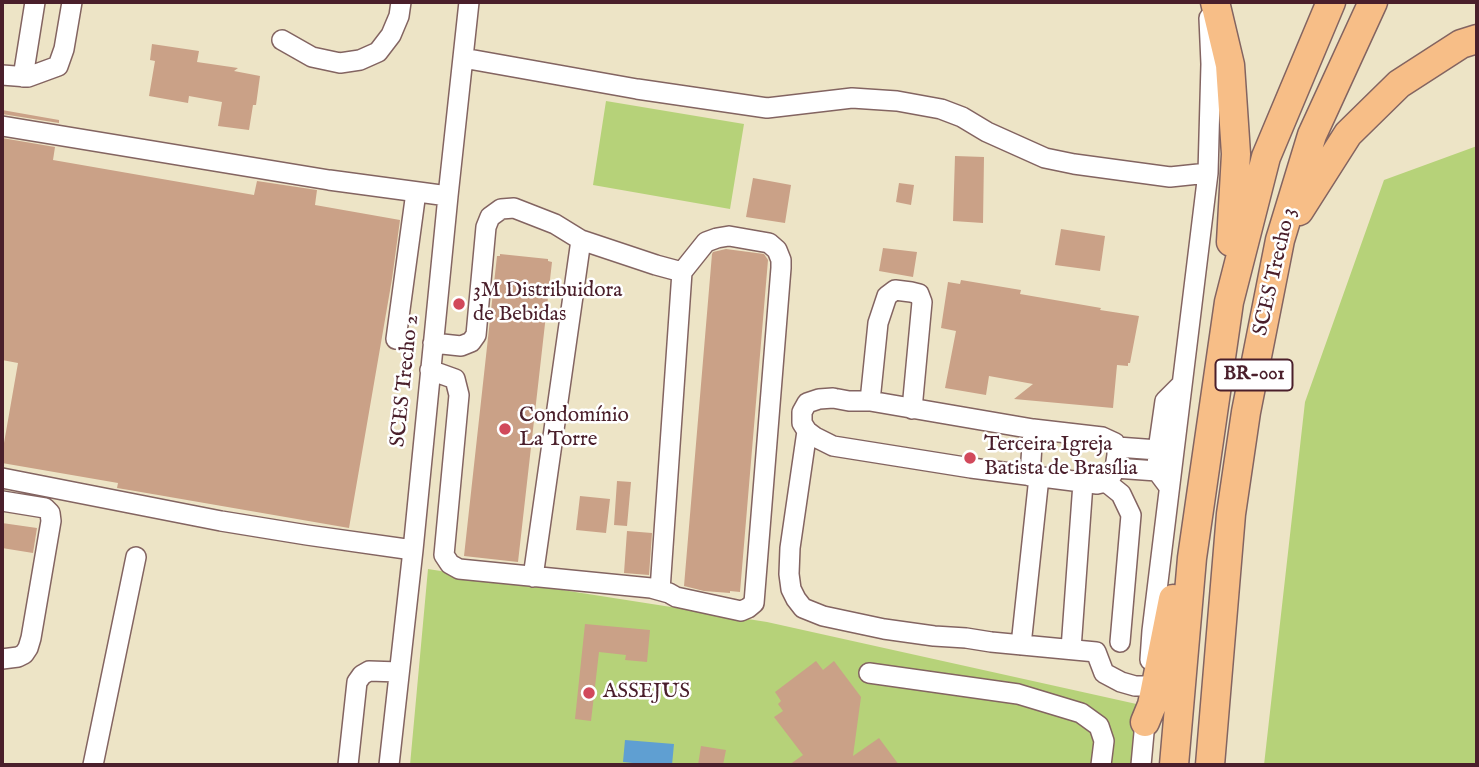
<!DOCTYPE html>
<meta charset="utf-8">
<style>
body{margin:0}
#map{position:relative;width:1479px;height:767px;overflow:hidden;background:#ede4c6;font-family:"IM FELL English",serif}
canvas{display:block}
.frame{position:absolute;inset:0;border:4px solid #4a1f2b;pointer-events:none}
</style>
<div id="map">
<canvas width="1479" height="767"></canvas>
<div class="frame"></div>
</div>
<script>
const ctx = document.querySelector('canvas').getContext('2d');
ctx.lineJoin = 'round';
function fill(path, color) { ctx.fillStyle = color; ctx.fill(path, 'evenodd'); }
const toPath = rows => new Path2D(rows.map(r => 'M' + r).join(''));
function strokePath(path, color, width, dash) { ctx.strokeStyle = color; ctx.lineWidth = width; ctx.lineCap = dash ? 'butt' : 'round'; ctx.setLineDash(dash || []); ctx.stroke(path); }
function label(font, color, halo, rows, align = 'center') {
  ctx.font = font + ' "IM FELL English",serif'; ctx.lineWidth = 5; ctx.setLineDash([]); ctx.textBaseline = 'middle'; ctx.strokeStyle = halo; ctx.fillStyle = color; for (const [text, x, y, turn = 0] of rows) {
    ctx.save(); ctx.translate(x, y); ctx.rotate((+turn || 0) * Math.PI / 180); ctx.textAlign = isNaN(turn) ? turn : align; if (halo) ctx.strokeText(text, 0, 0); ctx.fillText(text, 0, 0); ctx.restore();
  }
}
fill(toPath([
 [606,101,744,124,730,209,593,185],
 [1477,146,1477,765,1264,765,1305,402,1384,180],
 [428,569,767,622,1141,705,1133,765,410,765]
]), '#b6d279');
fill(toPath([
 [625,740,674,744,672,765,635,765,633,763,623,762]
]), '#5f9fd2');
fill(toPath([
 [152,44,199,51,197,62,238,68,234,71,260,76,256,105,253,105,249,130,218,126,222,102,189,96,188,103,149,96,155,61,150,60],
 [2,110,59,120,59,123,2,114],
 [2,138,55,147,53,160,254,195,257,181,317,190,315,205,400,220,392,279,349,528,135,491,117,488,118,483,2,463,2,443,4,443,18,363,2,360],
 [955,156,984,157,983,223,953,221],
 [753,178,791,185,785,223,746,217],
 [899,183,914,185,911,205,896,202],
 [1061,229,1105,236,1100,271,1055,265],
 [883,248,917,252,913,277,879,271],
 [726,249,764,254,768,260,740,592,730,591,730,593,704,591,684,586,712,254,713,252],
 [500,254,548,259,548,261,552,262,518,562,464,556,497,256,500,256],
 [961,280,1021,290,1020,294,1101,308,1100,310,1139,316,1130,363,1128,363,1128,366,1117,365,1113,408,1014,399,1033,384,989,376,986,395,945,388,956,331,941,328,948,282,960,284],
 [617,481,631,482,627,526,614,525],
 [580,496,610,499,606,533,576,530],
 [2,523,37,528,33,553,2,548],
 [627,531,652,533,649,575,624,573],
 [585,624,650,630,647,662,625,660,626,655,599,652,591,721,575,719],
 [816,661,823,670,834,661,861,697,853,756,879,738,899,765,789,765,803,755,774,717,783,711,778,704,781,701,775,692],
 [701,746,726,750,723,765,698,765]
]), '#caa187');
const minor = toPath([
 [282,40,312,57,340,63,360,60,378,52,391,35,399,16,401,2],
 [463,58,637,89,767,108,852,98,897,101,941,109,962,117,987,132,1045,158,1074,164,1170,177,1208,173],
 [2,75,28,77,58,66,64,49,72,2],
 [23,77,35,2],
 [2,126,329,180,448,196],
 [396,339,416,192],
 [433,343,461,346,471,342,476,335,486,227,490,217,501,209,514,208,555,224,581,240,656,265,682,272],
 [430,370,455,379,459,395,444,555,450,564,459,569,651,588,669,593,676,597,741,611,748,608,754,603,781,268,781,260,777,250,769,243,729,236,717,238,706,242,682,272,660,590],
 [833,398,849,401,870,401,1033,429,1102,437,1115,443,1117,447,1117,455,1115,468,1112,475,1106,482,1097,484,971,468,833,446,815,437,807,431,802,423,802,412,807,403,819,399,833,398],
 [870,401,878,323,887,296,895,290,911,292,919,294,922,302,912,409],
 [807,431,790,548,789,574,791,589,796,599,803,608,823,616,884,629,934,636,966,638,991,642,1096,652,1104,673,1121,682,1135,686,1148,686],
 [1117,447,1158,450],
 [1115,468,1157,471],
 [1030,476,1033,429],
 [2,478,221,521,307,535,413,550],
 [1106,482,1121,494,1131,515,1120,642],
 [1169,487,1157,471,1158,450,1165,401,1182,384],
 [2,501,45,508,50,513,51,521,31,638,28,648,24,654,18,657,2,659],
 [533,577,581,240],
 [1021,645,1039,477],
 [1071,649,1083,483],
 [1150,660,1152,631,1208,173,1211,64,1209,18],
 [869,673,1018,694,1081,713,1099,726,1104,741,1101,765],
 [93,765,136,557],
 [348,765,357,682,362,675,369,671,399,672],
 [389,765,413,550,448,196,469,2],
 [1141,765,1146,711]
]);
const highway = toPath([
 [1215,2,1230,65,1236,154,1231,242],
 [1299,211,1348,134,1399,84,1461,44,1477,39],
 [1145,722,1152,705,1173,599],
 [1174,765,1192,558,1229,302,1266,157,1331,2],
 [1210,765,1231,514,1246,412,1280,240,1312,135,1373,2]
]);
strokePath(minor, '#836461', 22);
strokePath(highway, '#836461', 31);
strokePath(minor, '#fff', 19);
strokePath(highway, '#f7be87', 28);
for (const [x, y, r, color] of [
 [459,304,7,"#d1495b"],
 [505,429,7,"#d1495b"],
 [970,458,7,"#d1495b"],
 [589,693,7,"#d1495b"]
]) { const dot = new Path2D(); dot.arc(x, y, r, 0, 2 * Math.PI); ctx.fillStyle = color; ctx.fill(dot); strokePath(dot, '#fff', 2.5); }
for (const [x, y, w] of [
 [1254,375,77]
]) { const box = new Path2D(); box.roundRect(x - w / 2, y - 15.5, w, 31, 5); ctx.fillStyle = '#fff'; ctx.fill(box); strokePath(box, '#4a1f2b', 2); }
label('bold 19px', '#4a1f2b', null, [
 ["BR-001",1254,375]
]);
label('21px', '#4a1f2b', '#fff', [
 ["SCES Trecho 3",1276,272,-77],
 ["SCES Trecho 2",406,381,-84]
]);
label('21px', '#4a1f2b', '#fff', [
 ["3M Distribuidora",473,292],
 ["de Bebidas",473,316],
 ["Condomínio",519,417],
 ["La Torre",519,441],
 ["Terceira Igreja",984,446],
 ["Batista de Brasília",984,470],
 ["ASSEJUS",603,693]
], 'left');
</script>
